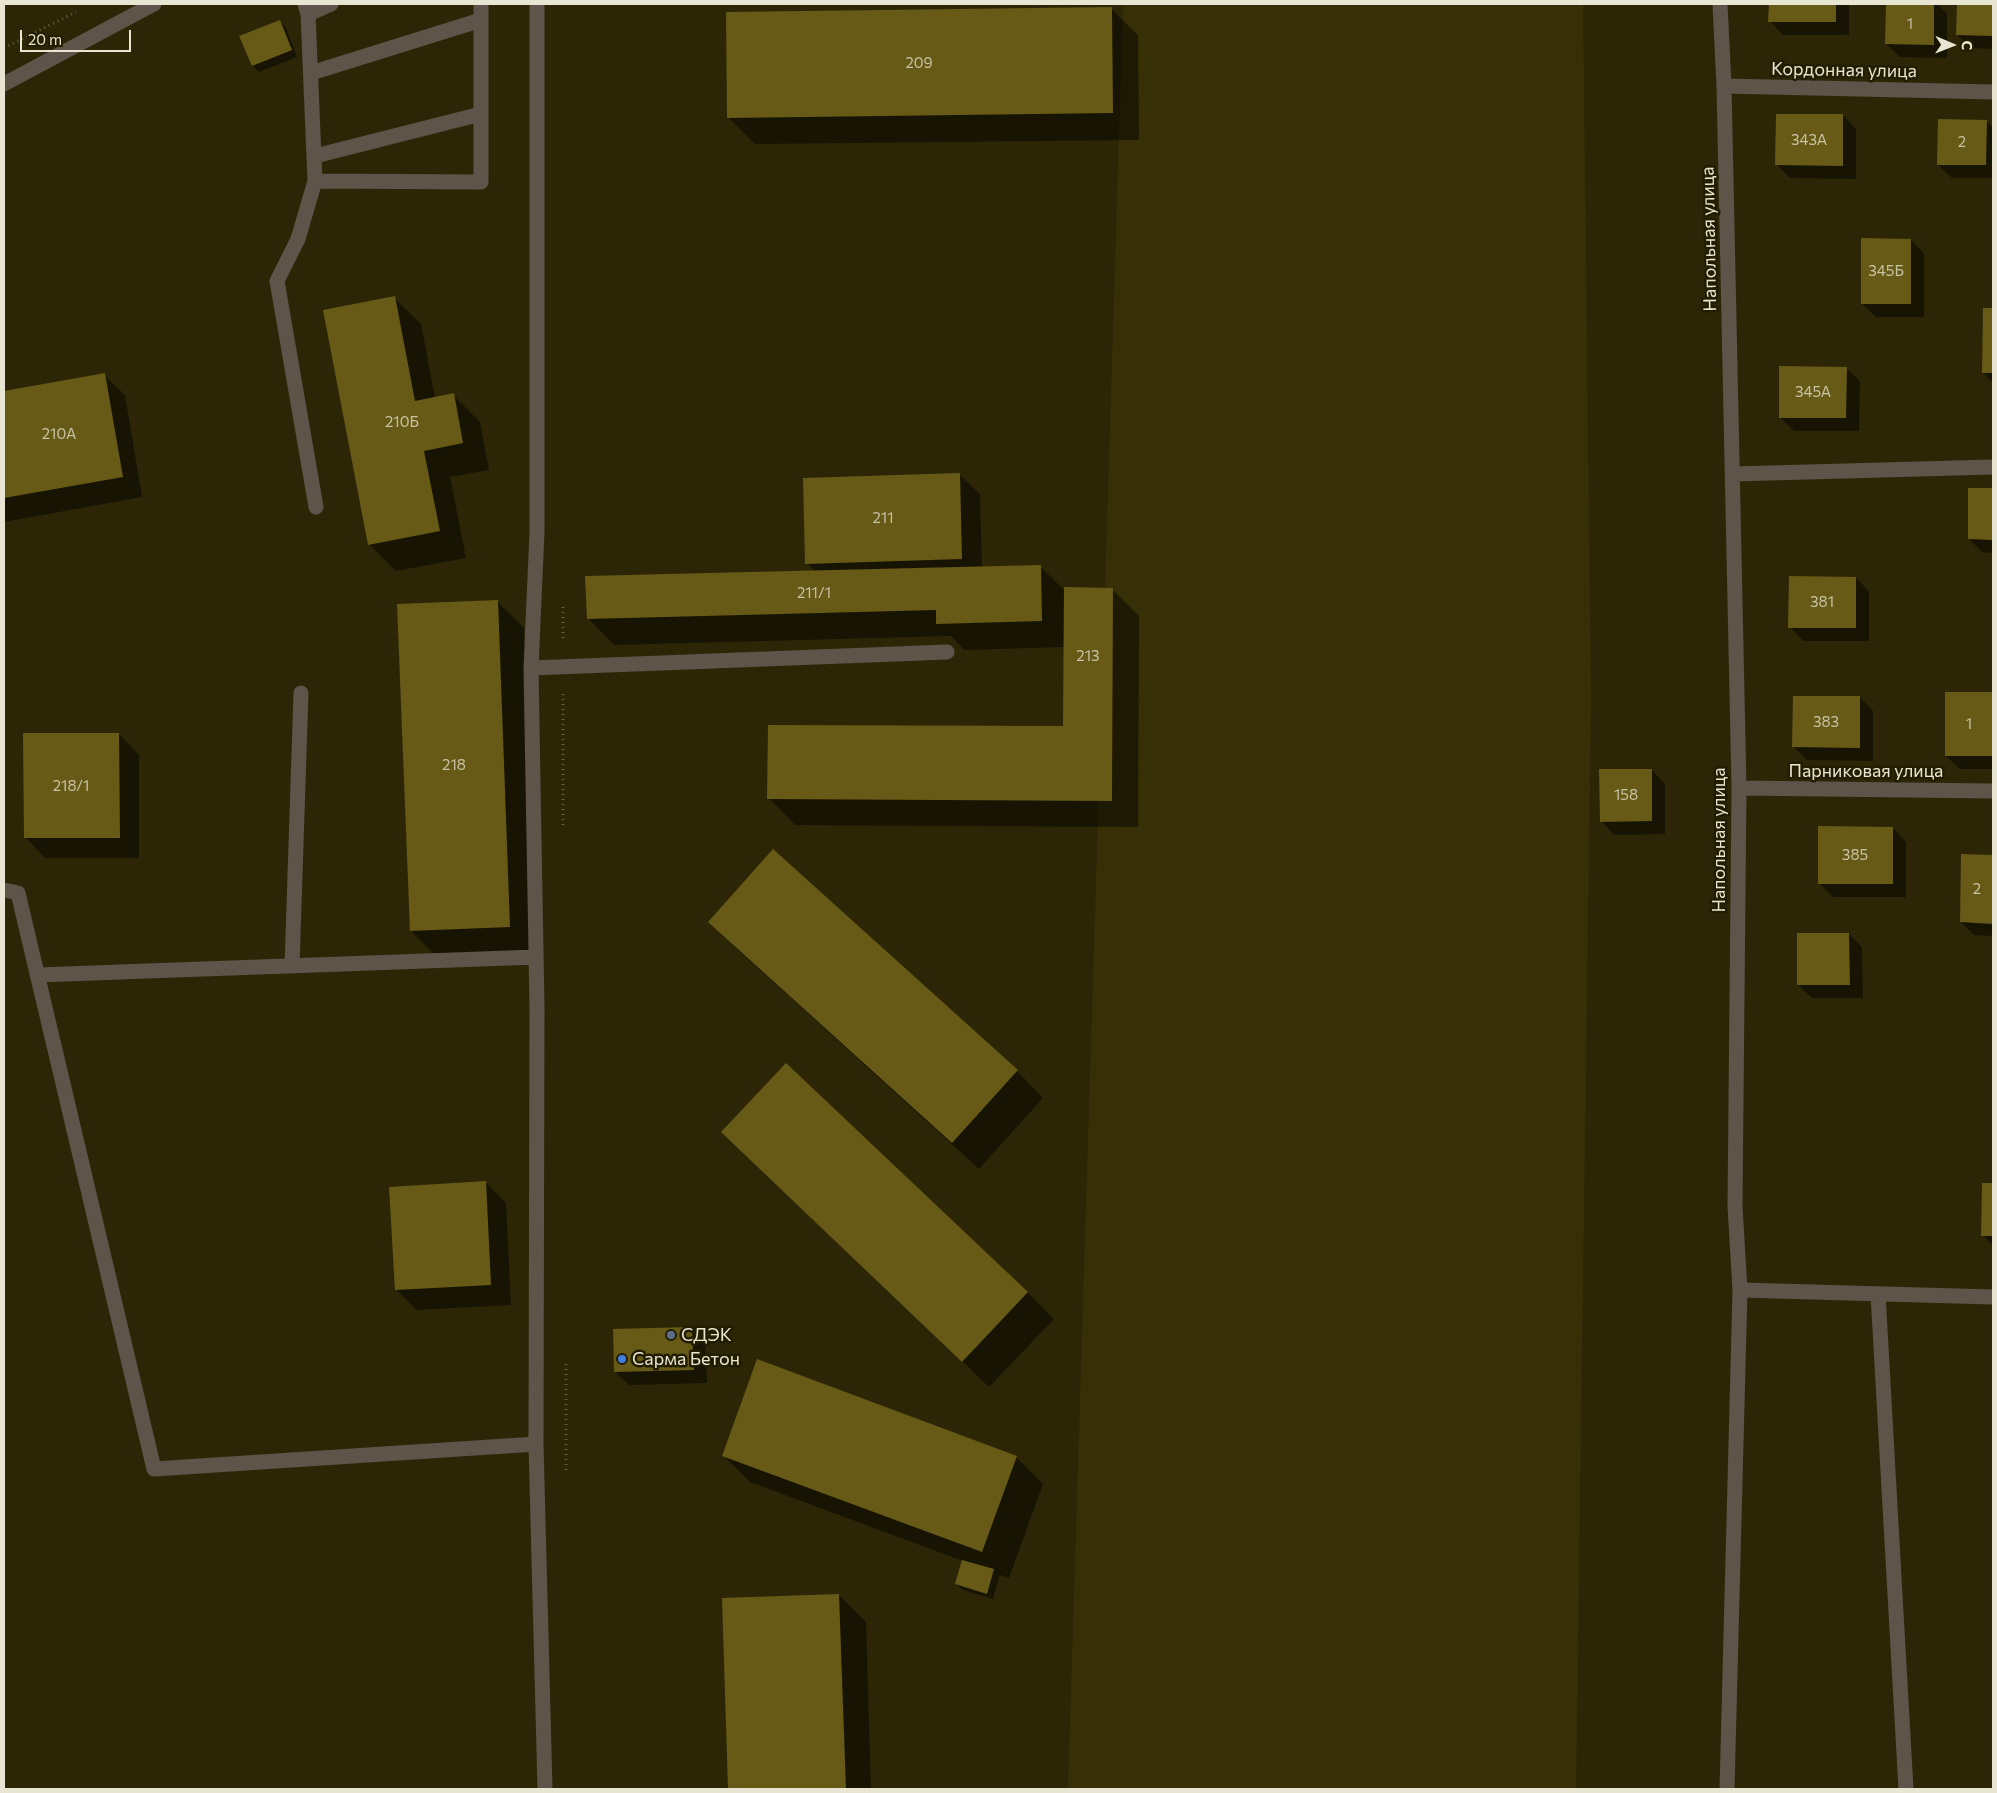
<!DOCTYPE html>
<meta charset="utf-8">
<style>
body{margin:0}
#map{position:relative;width:1997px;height:1793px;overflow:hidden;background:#2c2607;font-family:Commissioner,sans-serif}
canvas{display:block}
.frame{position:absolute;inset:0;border:5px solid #e8e5d3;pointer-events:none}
.north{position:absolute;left:1927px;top:20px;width:50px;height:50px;-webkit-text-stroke:4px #231d00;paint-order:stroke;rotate:91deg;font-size:14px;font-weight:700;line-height:20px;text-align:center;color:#e8e5d3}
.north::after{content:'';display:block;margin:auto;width:18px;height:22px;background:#e8e5d3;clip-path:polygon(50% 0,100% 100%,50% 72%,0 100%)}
.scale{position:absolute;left:20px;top:30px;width:111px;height:22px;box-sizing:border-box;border:2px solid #e8e5d3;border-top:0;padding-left:6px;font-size:15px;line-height:18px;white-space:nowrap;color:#e8e5d3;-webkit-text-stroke:4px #231d00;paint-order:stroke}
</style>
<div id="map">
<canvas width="1997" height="1793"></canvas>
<div class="frame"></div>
<div class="north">С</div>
<div class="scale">20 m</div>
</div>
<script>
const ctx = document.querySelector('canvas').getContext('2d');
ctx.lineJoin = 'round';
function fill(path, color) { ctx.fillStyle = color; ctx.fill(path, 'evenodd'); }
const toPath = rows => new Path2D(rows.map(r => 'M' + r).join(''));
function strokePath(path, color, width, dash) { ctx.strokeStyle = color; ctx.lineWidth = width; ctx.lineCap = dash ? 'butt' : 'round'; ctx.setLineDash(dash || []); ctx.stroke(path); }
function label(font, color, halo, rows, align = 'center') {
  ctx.font = font + ' Commissioner,sans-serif'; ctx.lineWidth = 5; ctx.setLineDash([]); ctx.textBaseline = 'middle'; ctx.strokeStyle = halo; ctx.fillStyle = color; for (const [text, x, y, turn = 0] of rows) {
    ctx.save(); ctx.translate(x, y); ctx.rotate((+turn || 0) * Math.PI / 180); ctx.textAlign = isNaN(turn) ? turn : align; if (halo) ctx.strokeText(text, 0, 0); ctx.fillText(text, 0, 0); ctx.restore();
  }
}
fill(toPath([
 [1123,4,1583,4,1591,698,1576,1789,1068,1789]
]), '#373007');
fill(toPath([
 [1770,4,1849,4,1849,35,1783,35,1770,21],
 [1887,4,1937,4,1947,14,1947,58,1900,57,1886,44],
 [1958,4,1993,4,1993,49,1971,48,1957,35],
 [1111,9,1138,35,1139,140,755,144,728,117],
 [280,21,286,28,297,57,259,72,253,66,241,37],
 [1843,115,1856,129,1856,179,1790,178,1777,165],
 [1986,121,1993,128,1993,178,1952,178,1938,165],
 [1911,240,1924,253,1924,317,1876,317,1862,304],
 [394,298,421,324,435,398,453,395,480,422,489,470,450,477,466,558,396,571,369,544],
 [1984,309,1993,309,1993,383,1983,373],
 [1846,368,1860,381,1859,431,1794,431,1780,417],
 [104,375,125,395,142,497,4,522,4,392],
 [959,474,980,494,982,568,1040,566,1065,591,1112,589,1139,616,1138,827,795,825,769,798,1065,728,1065,647,964,650,951,636,614,645,588,618,816,572,807,563],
 [1969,489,1993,489,1993,553,1982,552,1969,539],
 [1856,578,1869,591,1869,641,1803,641,1790,627],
 [497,601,524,628,536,953,437,957,411,931],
 [1946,693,1993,693,1993,769,1960,769,1946,756],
 [1860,697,1873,711,1873,761,1807,760,1794,747],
 [119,734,139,755,139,858,45,858,25,837],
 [1652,770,1665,784,1665,834,1614,835,1601,821],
 [1893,828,1906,842,1906,897,1833,897,1819,883],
 [1963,855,1993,856,1993,936,1974,935,1961,922],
 [709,922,1017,1071,1043,1098,979,1169,736,948],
 [1849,934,1862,947,1863,998,1812,998,1798,985],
 [722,1132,1027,1292,1054,1319,989,1387],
 [486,1183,506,1203,511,1305,416,1310,396,1289],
 [1983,1185,1993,1185,1993,1246,1983,1235],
 [692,1328,705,1342,707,1383,629,1385,615,1372],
 [723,1455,1016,1457,1043,1484,1009,1578,1000,1575,993,1599,963,1590,956,1584,963,1561,750,1482],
 [839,1595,866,1622,871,1789,730,1789,723,1599]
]), '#0007');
fill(toPath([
 [1769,4,1836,4,1836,22,1768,22],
 [1886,4,1934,4,1934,45,1885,44],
 [1957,4,1993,4,1993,36,1956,35],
 [1112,7,1113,113,727,118,726,12],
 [280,20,292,50,252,66,239,36],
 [1776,114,1843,114,1843,166,1775,165],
 [1938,119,1987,120,1986,165,1937,165],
 [1861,238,1911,239,1911,304,1861,304],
 [395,296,415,401,454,393,463,443,424,451,440,531,368,545,323,310],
 [1983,308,1993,308,1993,373,1982,373],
 [1779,366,1847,367,1846,418,1779,418],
 [105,373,123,477,4,498,4,391],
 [960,473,962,559,805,564,803,478],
 [1968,488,1993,488,1993,540,1968,539],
 [1041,565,1042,621,936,624,936,610,587,619,585,576],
 [1789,576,1856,577,1856,628,1788,628],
 [1064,587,1113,588,1112,801,767,799,768,725,1063,726],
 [498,600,510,927,410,931,397,604],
 [1945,692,1993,692,1993,756,1945,756],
 [1793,696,1860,696,1860,748,1792,747],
 [23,733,119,733,120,838,24,838],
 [1599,769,1652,769,1652,821,1600,822],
 [1818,826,1893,827,1893,884,1818,884],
 [773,849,1018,1070,952,1143,708,922],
 [1961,854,1993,855,1993,924,1960,922],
 [1797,933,1849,933,1850,985,1797,985],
 [786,1063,1028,1292,962,1362,721,1132],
 [486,1181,491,1285,395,1290,389,1187],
 [1982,1183,1993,1183,1993,1236,1981,1236],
 [692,1327,694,1370,614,1372,613,1329],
 [757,1359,1017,1456,982,1552,722,1456],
 [962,1560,994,1569,987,1594,955,1584],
 [839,1594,846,1789,728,1789,722,1598]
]), '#665a16');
strokePath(toPath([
 [4,48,76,12],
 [563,607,563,641],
 [563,694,563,826],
 [566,1364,566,1471]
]), '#666146', 3, [1, 4]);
strokePath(toPath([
 [305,4,308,14,315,181,481,182,481,4],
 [537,4,537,532,531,668,537,1008,536,1444,545,1789],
 [1720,4,1724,86,1739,788,1735,1206,1740,1290,1727,1789],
 [308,14,331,4],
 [311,73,481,20],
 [4,84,154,4],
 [1724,86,1993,92],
 [315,156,481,114],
 [315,181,298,239,277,281,316,507],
 [1733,474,1993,467],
 [531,668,947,652],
 [1739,788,1993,791],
 [4,890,18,893,154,1469,536,1444],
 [292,966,301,693],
 [37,975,536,957],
 [1740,1290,1993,1297],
 [1878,1294,1906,1789]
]), '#5e5449', 15);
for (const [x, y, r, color] of [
 [671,1335,5,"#5c6f8a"],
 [622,1359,5,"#3f7fe0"]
]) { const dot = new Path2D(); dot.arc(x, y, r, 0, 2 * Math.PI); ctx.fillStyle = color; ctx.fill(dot); strokePath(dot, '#231d00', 2); }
label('15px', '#c8c2a4', null, [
 ["1",1910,24],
 ["209",919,63],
 ["343А",1809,140],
 ["2",1962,142],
 ["345Б",1886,271],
 ["345А",1813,392],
 ["210Б",402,422],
 ["210А",59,434],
 ["211",883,518],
 ["211/1",814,593],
 ["381",1822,602],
 ["213",1088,656],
 ["383",1826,722],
 ["1",1969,724],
 ["218",454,765],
 ["218/1",71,786],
 ["158",1626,795],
 ["385",1855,855],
 ["2",1977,889]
]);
label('18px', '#e8e5d3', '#231d00', [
 ["Кордонная улица",1844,70,1],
 ["Напольная улица",1709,239,-91],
 ["Парниковая улица",1866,771],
 ["Напольная улица",1719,840,-90]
]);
label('18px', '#e8e5d3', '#231d00', [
 ["СДЭК",681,1335],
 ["Сарма Бетон",632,1359]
], 'left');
</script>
